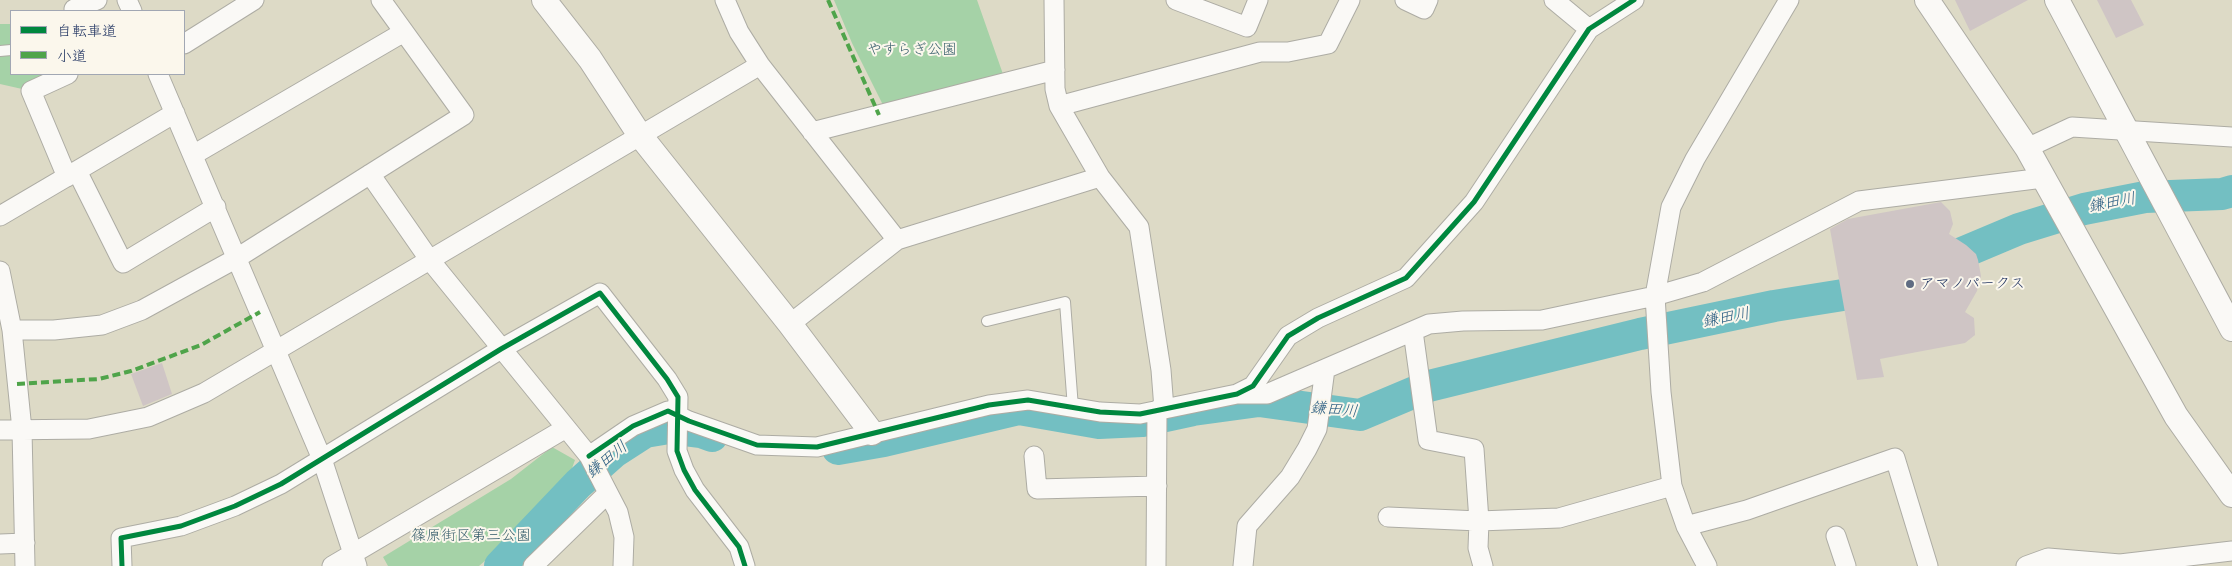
<!DOCTYPE html>
<meta charset="utf-8">
<style>
body{margin:0}
#map{position:relative;width:2232px;height:566px;overflow:hidden;background:#dddac6;font-family:"Patrick Hand","Klee One",sans-serif}
canvas{display:block}
.legend{position:absolute;left:10px;top:10px;width:175px;height:65px;box-sizing:border-box;background:#fbf7ec;border:1px solid #a1a7b3;margin:0;padding:6px 9px;list-style:none;font-size:15px;color:#1b2f5e}
.legend li{display:flex;align-items:center;gap:10px;height:25px}
.legend b{width:25px;border:1px solid #a1a7b3}
</style>
<div id="map">
<canvas width="2232" height="566"></canvas>
<ul class="legend">
<li><b style="height:6px;background:#00873e"></b>自転車道</li>
<li><b style="height:6px;background:#4fa44a"></b>小道</li>
</ul>
</div>
<script>
const ctx = document.querySelector('canvas').getContext('2d');
ctx.lineJoin = 'round';
function fill(path, color) { ctx.fillStyle = color; ctx.fill(path, 'evenodd'); }
const toPath = rows => new Path2D(rows.map(r => 'M' + r).join(''));
function strokePath(path, color, width, dash) { ctx.strokeStyle = color; ctx.lineWidth = width; ctx.lineCap = dash ? 'butt' : 'round'; ctx.setLineDash(dash || []); ctx.stroke(path); }
function label(font, color, halo, rows, align = 'center') {
  ctx.font = font + ' "Patrick Hand","Klee One",sans-serif'; ctx.lineWidth = 4; ctx.setLineDash([]); ctx.textBaseline = 'middle'; ctx.strokeStyle = halo; ctx.fillStyle = color; for (const [text, x, y, turn = 0] of rows) {
    ctx.save(); ctx.translate(x, y); ctx.rotate((+turn || 0) * Math.PI / 180); ctx.textAlign = isNaN(turn) ? turn : align; if (halo) ctx.strokeText(text, 0, 0); ctx.fillText(text, 0, 0); ctx.restore();
  }
}
fill(toPath([
 [834,0,977,0,1004,77,885,109,852,43],
 [0,24,11,24,11,74,63,74,31,91,0,84],
 [552,447,575,460,567,482,526,525,479,566,388,566,383,557,511,479]
]), '#a5d2a7');
strokePath(toPath([
 [1931,266,2019,229,2084,209,2145,197,2222,194,2232,191],
 [838,449,884,441,1019,409,1099,423,1142,421,1193,410,1259,401,1360,415,1429,386,1640,334,1774,306,1868,291,1883,285],
 [500,566,578,484,614,452,645,432,669,428,701,432,712,436]
]), '#73bfc2', 32);
fill(toPath([
 [1955,0,2028,0,1970,31],
 [2097,0,2131,0,2144,25,2116,38],
 [1941,202,1950,211,1953,224,1949,234,1966,245,1976,254,1978,260,1981,276,1977,291,1965,312,1974,318,1975,335,1965,343,1880,359,1884,377,1857,380,1830,229,1848,219],
 [162,363,172,394,143,406,131,374]
]), '#cfc5c5');
const service = toPath([
 [0,51,11,50],
 [987,321,1065,302,1073,408]
]);
const minor = toPath([
 [127,0,132,11],
 [725,0,739,32,760,65,897,240],
 [1054,0,1055,89,1059,106,1100,177,1139,227,1161,370,1164,409],
 [1176,0,1247,27,1258,0],
 [1405,0,1424,9,1428,0],
 [1554,0,1589,29],
 [74,9,97,0],
 [184,44,254,0],
 [158,74,322,459,357,566],
 [1059,106,1260,52,1288,52,1328,44,1350,0],
 [812,132,1055,70],
 [2027,148,2072,127,2232,137],
 [193,155,404,32],
 [77,171,123,263,216,207],
 [370,174,429,259,589,456,618,512,624,537,623,566],
 [67,177,31,91,68,74],
 [0,216,175,113],
 [0,271,12,330,22,430,25,566],
 [790,324,897,240,1100,177],
 [12,330,54,330,102,325,142,310,237,258,464,115,381,0],
 [1413,331,1428,440,1474,449,1479,521,1478,548,1483,566],
 [1239,394,1267,394,1429,324,1463,321,1542,320,1655,296,1703,282,1859,201,2043,178],
 [0,430,89,429,148,417,204,393,760,65],
 [589,456,633,426,668,411,689,421,757,445,817,447,989,405,1028,400,1100,412,1140,414,1237,394,1253,386,1288,336,1318,318,1406,278,1474,202,1589,29,1634,0],
 [1034,456,1037,489,1157,486],
 [1388,517,1479,521,1559,518,1672,486],
 [1686,526,1747,510,1895,458,1928,566],
 [1836,536,1846,566],
 [0,544,25,543],
 [122,566,121,538,181,526,235,506,281,484,501,349,600,293,667,379,678,397,677,451,684,470,695,490,739,547,745,566],
 [332,566,566,428],
 [533,566,608,493],
 [1156,566,1157,410],
 [1243,566,1247,526,1290,477,1307,449,1317,429,1325,369],
 [1707,566,1686,526,1672,486,1661,392,1655,296,1671,207,1695,159,1789,0],
 [2026,566,2048,558,2120,564,2232,551]
]);
const tertiary = toPath([
 [544,0,590,59,639,134,790,324,872,433],
 [1927,0,2027,148,2176,416,2232,495],
 [2057,0,2232,329]
]);
strokePath(service, '#adaca4', 12);
strokePath(minor, '#adaca4', 21);
strokePath(tertiary, '#adaca4', 26);
strokePath(service, '#faf9f6', 10);
strokePath(minor, '#faf9f6', 19);
strokePath(tertiary, '#faf9f6', 24);
strokePath(toPath([
 [828,0,879,115],
 [17,384,99,379,131,371,201,345,260,312]
]), '#4fa44a', 4, [8, 4]);
strokePath(toPath([
 [589,456,633,426,668,411,689,421,757,445,817,447,989,405,1028,400,1100,412,1140,414,1237,394,1253,386,1288,336,1318,318,1406,278,1474,202,1589,29,1634,0],
 [122,566,121,538,181,526,235,506,281,484,501,349,600,293,667,379,678,397,677,451,684,470,695,490,739,547,745,566]
]), '#00873e', 5);
for (const [x, y, r, color] of [
 [1910,284,5,"#5f6b82"]
]) { const dot = new Path2D(); dot.arc(x, y, r, 0, 2 * Math.PI); ctx.fillStyle = color; ctx.fill(dot); strokePath(dot, '#fbf7ec', 2); }
label('15px', '#375e6c', '#fbf7ec', [
 ["やすらぎ公園",912,50],
 ["篠原街区第三公園",471,536]
]);
label('15px', '#1b2f5e', '#fbf7ec', [
 ["アマノパークス",1920,284]
], 'left');
label('italic 16px', '#2a5d81', '#fbf7ec', [
 ["鎌田川",2112,203,-11],
 ["鎌田川",1726,318,-11],
 ["鎌田川",1334,410,5],
 ["鎌田川",607,460,-39]
]);
</script>
